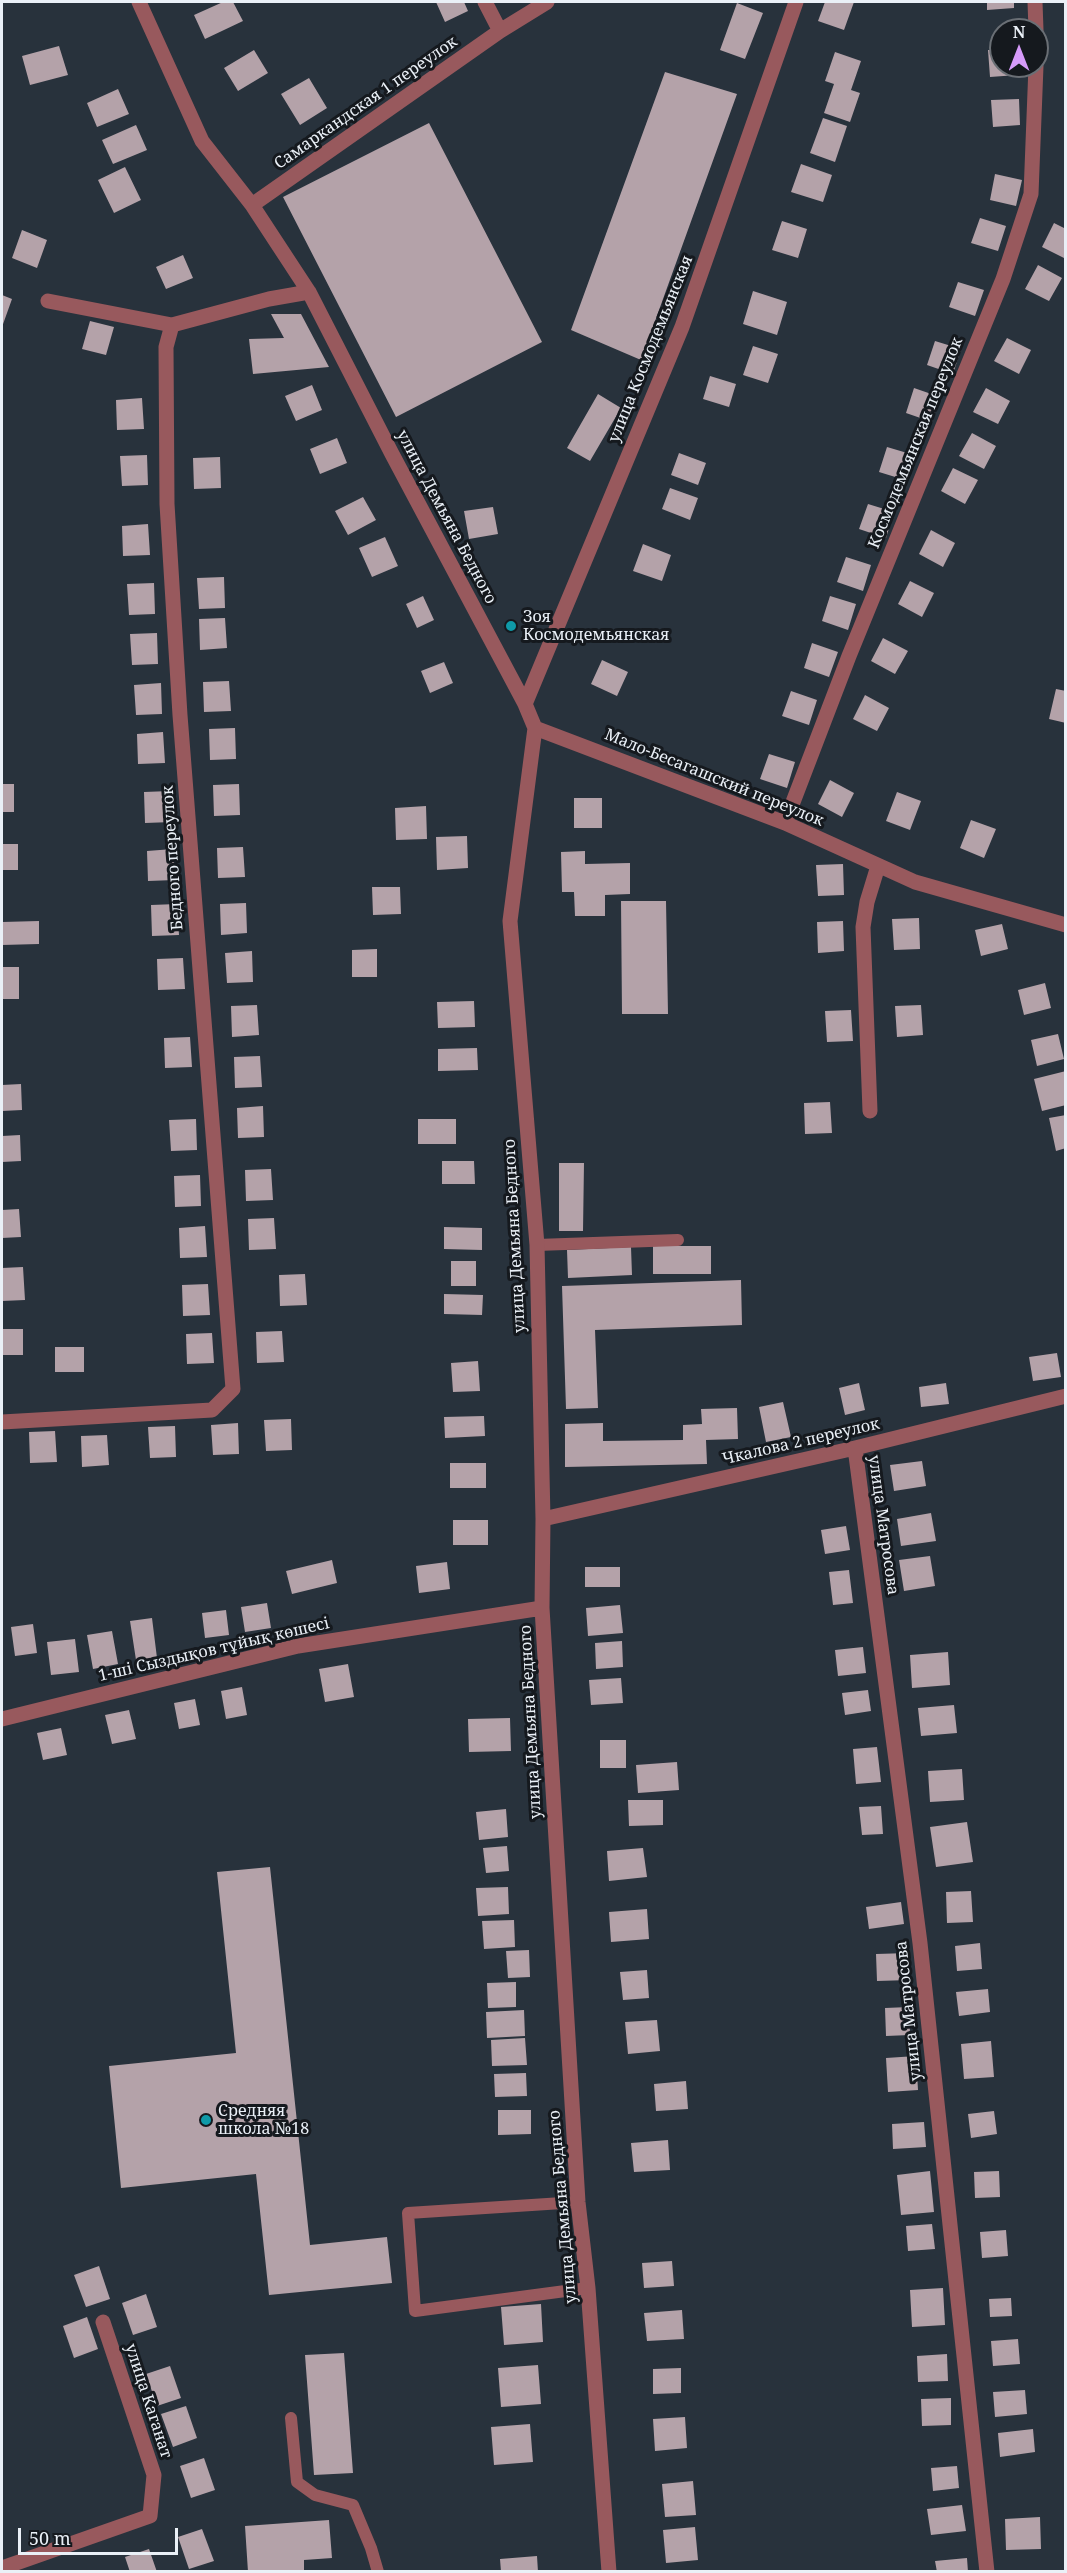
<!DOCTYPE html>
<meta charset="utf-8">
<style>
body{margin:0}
#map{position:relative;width:1067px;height:2573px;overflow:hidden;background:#28323c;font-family:"Noto Serif",serif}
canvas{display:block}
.frame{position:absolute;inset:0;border:3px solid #eaf0f7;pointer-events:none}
.north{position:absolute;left:989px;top:18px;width:60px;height:60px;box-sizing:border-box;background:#15191e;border:2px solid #6a6f75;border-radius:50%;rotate:0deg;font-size:16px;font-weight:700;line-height:24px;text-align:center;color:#eaf0f7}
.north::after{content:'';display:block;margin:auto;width:21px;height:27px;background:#d69bfa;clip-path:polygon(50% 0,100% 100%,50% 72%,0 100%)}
.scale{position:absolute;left:18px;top:2528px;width:160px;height:27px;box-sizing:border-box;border:3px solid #eaf0f7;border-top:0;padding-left:8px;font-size:18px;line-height:21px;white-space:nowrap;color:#eaf0f7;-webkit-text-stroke:4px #15191e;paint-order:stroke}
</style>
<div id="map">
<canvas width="1067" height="2573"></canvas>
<div class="frame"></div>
<div class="north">N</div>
<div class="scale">50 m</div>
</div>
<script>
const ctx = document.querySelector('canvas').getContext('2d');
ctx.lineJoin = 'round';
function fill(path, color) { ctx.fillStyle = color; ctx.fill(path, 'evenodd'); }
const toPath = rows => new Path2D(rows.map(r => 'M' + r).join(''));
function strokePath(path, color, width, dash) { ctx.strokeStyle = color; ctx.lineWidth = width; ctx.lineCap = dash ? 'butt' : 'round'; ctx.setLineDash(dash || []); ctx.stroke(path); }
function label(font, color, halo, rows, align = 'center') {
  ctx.font = font + ' "Noto Serif",serif'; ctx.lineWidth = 6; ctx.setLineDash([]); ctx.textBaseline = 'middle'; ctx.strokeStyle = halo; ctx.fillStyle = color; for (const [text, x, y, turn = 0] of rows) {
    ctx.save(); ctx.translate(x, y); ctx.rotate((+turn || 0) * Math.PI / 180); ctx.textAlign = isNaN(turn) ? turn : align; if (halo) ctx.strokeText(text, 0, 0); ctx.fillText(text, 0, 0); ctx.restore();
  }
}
fill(toPath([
 [223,2,233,2,243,21,205,39,194,15],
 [436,2,464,2,468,11,445,22],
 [825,2,854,2,844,30,818,21],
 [987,2,1014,2,1014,8,987,10],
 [737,3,763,13,745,59,720,50],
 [59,46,68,75,30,85,22,56],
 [254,50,268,73,238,91,224,68],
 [988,50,1001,50,1001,66,1017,66,1017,75,990,77],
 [835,52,861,61,851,90,860,93,850,122,824,113,834,84,825,81],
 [665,72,737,94,641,360,571,330],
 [309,78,327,108,300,125,281,94],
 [118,89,129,114,97,127,87,103],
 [1019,99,1020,125,993,127,991,100],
 [823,118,847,126,835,162,810,153],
 [429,123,542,342,396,417,283,197],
 [136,125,147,150,113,164,102,140],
 [801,164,832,175,823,202,791,192],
 [125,167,141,200,114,213,98,180],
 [995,174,1022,180,1016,206,990,200],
 [980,218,1006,226,998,251,971,243],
 [782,221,807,229,798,258,772,250],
 [1054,223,1066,229,1066,259,1042,247],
 [22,230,47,240,37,268,12,258],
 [183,255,193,278,166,289,156,267],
 [1038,265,1062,278,1049,301,1025,289],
 [958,282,984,290,975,316,949,307],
 [753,291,787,302,777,335,743,324],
 [2,295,12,299,2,327],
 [271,314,301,314,329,367,253,374,249,339,284,338],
 [90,321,114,327,106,355,82,349],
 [1007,338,1031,350,1019,374,994,361],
 [935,341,961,349,953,374,927,365],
 [753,346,778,354,768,383,743,375],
 [710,376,736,384,729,407,703,399],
 [312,385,322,410,296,421,285,396],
 [914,388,940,397,932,422,906,413],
 [986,388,1010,401,998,424,973,412],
 [598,394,621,408,590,461,567,448],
 [142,398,144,429,117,430,116,400],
 [972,433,996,446,984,469,959,456],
 [337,438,347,463,320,474,310,449],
 [887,447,914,455,905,480,879,472],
 [679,453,706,463,698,485,671,475],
 [147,455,148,485,122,486,120,456],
 [220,457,221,488,194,489,193,458],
 [953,468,978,480,965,504,941,491],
 [670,488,698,498,690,520,662,509],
 [363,497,376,520,348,535,335,511],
 [868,504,894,512,886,538,859,529],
 [493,507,498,534,469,539,464,511],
 [148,524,150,555,123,556,122,526],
 [931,530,955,543,943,567,919,554],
 [385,537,398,566,372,577,359,548],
 [643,544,671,555,662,581,633,571],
 [846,557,871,565,863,591,837,582],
 [224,577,225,608,199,609,197,578],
 [910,581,934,593,922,617,898,604],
 [154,583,155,614,129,615,127,584],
 [423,596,434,620,417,628,406,604],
 [830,596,856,604,848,630,822,621],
 [225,618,227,648,200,650,199,619],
 [157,633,158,664,132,665,130,634],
 [883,638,908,651,895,674,871,661],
 [812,643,838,652,829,677,804,668],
 [602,660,628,672,617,696,591,684],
 [444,662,453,683,430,693,421,671],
 [229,681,231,711,204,712,203,682],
 [161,683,162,714,136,715,134,685],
 [1056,689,1066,691,1066,723,1049,719],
 [791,691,817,700,809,725,782,716],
 [865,695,889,708,877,731,853,719],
 [235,728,236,759,210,760,209,729],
 [163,732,165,763,138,764,137,734],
 [769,754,795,762,787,788,760,779],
 [830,780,854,793,842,817,818,804],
 [2,784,14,784,14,812,2,812],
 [239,784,240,815,214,816,213,785],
 [170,791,172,822,145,823,144,792],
 [897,792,921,801,910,830,886,821],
 [574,798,602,798,602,828,574,828],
 [426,806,427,839,396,840,395,808],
 [971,820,996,829,984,858,960,848],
 [467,836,468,868,437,870,436,837],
 [2,844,18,844,18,870,2,870],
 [243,847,245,877,218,878,217,848],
 [173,849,175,880,148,881,147,851],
 [585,851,585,864,630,863,630,894,605,895,605,916,575,916,574,892,562,892,561,852],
 [843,864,844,895,818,896,816,865],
 [372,887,400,887,401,914,373,915],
 [621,901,666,901,668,1014,622,1014],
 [246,903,247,933,221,935,220,904],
 [177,904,179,935,152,936,151,905],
 [919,918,920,949,894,950,892,919],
 [39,921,39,944,2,945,2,922],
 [843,921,844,951,818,953,817,922],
 [1002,924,1008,949,981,956,975,930],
 [377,949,377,977,352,977,352,950],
 [252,951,253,982,227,983,225,953],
 [183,958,185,989,158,990,157,959],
 [2,967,19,967,19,999,2,999],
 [1045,983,1051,1008,1024,1015,1018,990],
 [474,1001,475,1027,438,1028,437,1002],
 [257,1005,259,1035,232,1037,231,1006],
 [921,1005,923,1035,897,1037,895,1006],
 [851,1010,853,1041,827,1042,825,1011],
 [1058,1034,1064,1059,1037,1066,1031,1040],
 [190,1037,192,1067,165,1068,164,1038],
 [477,1048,478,1070,438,1071,438,1049],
 [260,1056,262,1087,235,1088,234,1057],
 [1066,1071,1066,1105,1042,1111,1034,1079],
 [21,1084,22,1110,2,1111,2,1085],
 [830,1102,832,1133,805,1134,804,1103],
 [263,1106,264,1137,238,1138,237,1108],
 [1066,1115,1066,1148,1056,1151,1049,1118],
 [196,1119,197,1150,171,1151,169,1120],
 [418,1119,456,1119,456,1144,418,1144],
 [20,1135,21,1161,2,1162,2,1136],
 [442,1161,474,1161,475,1184,442,1184],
 [559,1163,584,1163,583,1231,559,1231],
 [271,1169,273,1200,246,1201,245,1170],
 [200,1175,201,1206,175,1207,174,1176],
 [19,1209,21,1237,2,1238,2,1210],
 [274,1218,276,1249,249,1250,248,1219],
 [205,1226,207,1257,180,1258,179,1228],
 [444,1227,482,1228,482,1250,444,1249],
 [653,1246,711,1246,711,1274,653,1274],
 [631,1247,632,1275,568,1278,567,1250],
 [451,1261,476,1261,476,1286,451,1286],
 [23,1267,25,1300,2,1301,2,1268],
 [305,1274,307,1305,280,1306,279,1275],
 [741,1280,742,1325,595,1330,598,1408,566,1409,562,1286],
 [208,1284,210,1315,183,1316,182,1285],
 [444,1294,483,1295,482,1315,444,1314],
 [2,1329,23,1329,23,1355,2,1355],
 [282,1331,284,1362,257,1363,256,1332],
 [212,1333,214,1363,187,1364,186,1334],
 [55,1347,84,1347,84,1372,55,1372],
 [1057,1353,1061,1377,1033,1381,1029,1357],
 [478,1361,480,1391,453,1392,451,1363],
 [859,1383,865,1410,845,1415,839,1388],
 [946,1383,949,1404,921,1407,919,1387],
 [783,1402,791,1437,766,1442,759,1407],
 [737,1408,738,1439,706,1440,707,1464,565,1467,565,1424,603,1423,603,1441,683,1440,683,1425,702,1424,701,1409],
 [484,1416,485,1436,445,1438,444,1417],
 [291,1419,292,1450,266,1451,264,1420],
 [238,1423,239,1454,213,1455,211,1425],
 [175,1426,176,1457,150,1458,148,1427],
 [55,1431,57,1462,30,1463,29,1432],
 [107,1435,109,1465,82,1467,81,1436],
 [922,1461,926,1486,894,1491,890,1465],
 [450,1463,486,1463,486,1488,450,1488],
 [931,1513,936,1541,901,1546,897,1519],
 [453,1520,488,1520,488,1545,453,1545],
 [846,1526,850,1550,825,1554,821,1530],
 [930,1556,935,1586,904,1591,899,1560],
 [332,1560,337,1583,292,1594,286,1571],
 [447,1562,450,1589,419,1593,416,1566],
 [585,1567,620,1567,620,1587,585,1587],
 [849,1570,853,1603,833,1605,829,1572],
 [267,1603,271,1628,245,1632,241,1607],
 [620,1605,623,1633,588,1636,586,1608],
 [226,1610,229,1635,205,1638,202,1613],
 [152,1618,157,1658,136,1660,130,1621],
 [33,1624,37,1653,15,1656,11,1627],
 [112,1631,118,1664,93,1669,87,1635],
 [75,1639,79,1672,51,1675,47,1642],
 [622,1641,623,1667,596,1669,595,1643],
 [863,1647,866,1673,838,1676,835,1650],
 [948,1652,950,1685,912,1688,910,1655],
 [348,1664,354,1697,325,1702,319,1669],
 [621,1678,623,1703,591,1705,589,1680],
 [242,1687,247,1715,226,1719,221,1691],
 [868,1690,871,1711,845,1715,842,1693],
 [195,1699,200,1725,179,1729,174,1703],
 [954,1705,957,1733,921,1736,918,1708],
 [129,1710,136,1739,112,1744,105,1715],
 [510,1718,511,1751,469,1752,468,1719],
 [61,1728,67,1755,43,1760,37,1733],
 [600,1740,626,1740,626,1768,600,1768],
 [877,1747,881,1782,856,1784,853,1749],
 [677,1762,679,1790,638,1793,636,1765],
 [962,1769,964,1800,930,1802,928,1771],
 [628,1800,663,1800,663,1825,629,1826],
 [881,1806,883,1834,862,1835,859,1807],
 [506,1809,508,1837,479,1840,476,1812],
 [967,1822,973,1862,936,1867,930,1827],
 [507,1846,509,1871,486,1873,483,1848],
 [643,1848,647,1877,609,1881,607,1851],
 [270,1867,310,2245,387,2237,392,2283,269,2295,256,2174,121,2188,109,2066,236,2053,217,1872],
 [508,1887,509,1914,478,1916,476,1888],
 [971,1891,973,1922,947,1923,946,1892],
 [901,1902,904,1924,869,1929,866,1907],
 [647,1909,649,1939,611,1942,609,1912],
 [514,1920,515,1947,484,1949,482,1921],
 [980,1943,982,1969,957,1971,955,1946],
 [529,1950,530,1977,508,1978,506,1951],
 [909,1953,910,1980,877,1981,876,1954],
 [647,1970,649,1998,623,2000,620,1972],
 [516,1982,516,2007,488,2008,487,1983],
 [988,1989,990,2012,959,2016,956,1992],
 [909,2007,910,2035,886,2036,885,2008],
 [524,2010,525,2036,487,2038,486,2012],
 [657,2020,660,2051,628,2054,625,2022],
 [525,2038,527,2065,492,2066,491,2040],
 [991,2041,994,2077,964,2079,961,2044],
 [916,2056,918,2090,888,2092,886,2058],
 [526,2073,527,2096,495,2097,494,2074],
 [686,2081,688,2109,656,2111,654,2084],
 [498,2110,531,2110,531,2134,498,2135],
 [994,2111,997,2134,971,2138,968,2114],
 [924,2122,926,2147,893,2149,892,2124],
 [668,2140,670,2170,634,2172,631,2143],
 [930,2171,934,2212,901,2215,897,2175],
 [999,2171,1000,2197,975,2198,974,2172],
 [932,2224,935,2249,908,2251,906,2226],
 [1006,2230,1008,2256,982,2258,980,2232],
 [672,2261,674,2286,644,2288,642,2263],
 [99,2266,110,2299,86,2307,74,2275],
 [943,2288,945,2325,912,2327,910,2290],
 [146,2294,157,2327,133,2335,122,2303],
 [1011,2298,1012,2316,990,2317,989,2299],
 [541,2304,543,2342,504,2345,501,2307],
 [682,2310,684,2339,647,2341,644,2313],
 [87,2317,98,2349,74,2358,63,2326],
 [1018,2339,1020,2364,993,2366,991,2341],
 [344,2353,353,2473,314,2475,305,2355],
 [947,2354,948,2381,918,2382,917,2356],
 [538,2365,541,2404,501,2407,498,2368],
 [170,2366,181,2398,157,2406,146,2374],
 [681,2368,681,2393,653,2394,653,2369],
 [1025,2390,1027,2414,995,2417,993,2392],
 [951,2398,951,2425,922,2426,921,2399],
 [186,2406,197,2438,173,2447,161,2414],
 [685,2417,687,2448,655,2451,653,2419],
 [530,2424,533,2462,494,2465,491,2427],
 [1033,2429,1035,2452,1000,2457,998,2433],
 [204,2458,215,2490,191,2498,180,2466],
 [957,2466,959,2488,933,2491,931,2468],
 [693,2481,696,2515,665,2517,662,2484],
 [962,2505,966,2531,931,2535,927,2509],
 [1040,2517,1041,2549,1006,2550,1005,2519],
 [329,2520,332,2558,304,2560,304,2572,248,2572,245,2526],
 [695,2527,698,2560,666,2563,663,2530],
 [202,2529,214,2561,189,2569,178,2537],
 [149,2549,157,2572,130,2572,125,2557],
 [537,2556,538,2572,501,2572,500,2559],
 [967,2558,968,2572,937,2572,935,2561]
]), '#b4a2a9');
strokePath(toPath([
 [537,1245,678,1240],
 [578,2202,408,2213,415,2311,588,2288],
 [291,2418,297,2482,315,2495,353,2505,371,2548,378,2572]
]), '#98595d', 12);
strokePath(toPath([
 [139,2,202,141,252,205,309,292,392,454,525,704,535,728,510,921,537,1245,543,1519,542,1608,578,2202,588,2288,609,2572],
 [485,2,500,31],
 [1035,2,1036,30],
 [252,205,500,31,547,2],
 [48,301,172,325,269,299,309,292],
 [525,704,682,327,796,2],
 [535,728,785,823,915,882,1066,925],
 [785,823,849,656,1003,279,1031,194,1036,66],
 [870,1111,863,927,867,902,878,866],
 [2,1422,212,1410,233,1389,180,715,167,504,166,347,172,325],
 [855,1448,920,1943,987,2572],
 [543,1519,855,1448,1066,1396],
 [2,1719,298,1646,542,1608],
 [2,2568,150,2516,154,2475,103,2322]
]), '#98595d', 15);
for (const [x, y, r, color] of [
 [511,626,6,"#0f9aa8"],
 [206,2120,6,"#0f9aa8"]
]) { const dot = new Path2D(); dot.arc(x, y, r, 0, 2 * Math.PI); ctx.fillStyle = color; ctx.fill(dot); strokePath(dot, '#15191e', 2); }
label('16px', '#eaf0f7', '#15191e', [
 ["Самаркандская 1 переулок",366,103,-35],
 ["улица Космодемьянская",651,349,-68],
 ["Космодемьянская переулок",916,443,-68],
 ["улица Демьяна Бедного",446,517,62],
 ["Мало-Бесагашский переулок",714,778,22],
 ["Бедного переулок",173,858,-94],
 ["улица Демьяна Бедного",515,1236,-93],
 ["Чкалова 2 переулок",801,1442,-13],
 ["улица Матросова",883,1525,82],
 ["1-ші Сыздықов тұйық көшесі",214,1650,-13],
 ["улица Демьяна Бедного",531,1722,-93],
 ["улица Матросова",909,2011,-96],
 ["улица Демьяна Бедного",563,2207,-95],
 ["улица Каганат",148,2401,72]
]);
label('16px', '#eaf0f7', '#15191e', [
 ["Зоя",523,617],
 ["Космодемьянская",523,635],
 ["Средняя",218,2111],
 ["школа №18",218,2129]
], 'left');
</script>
